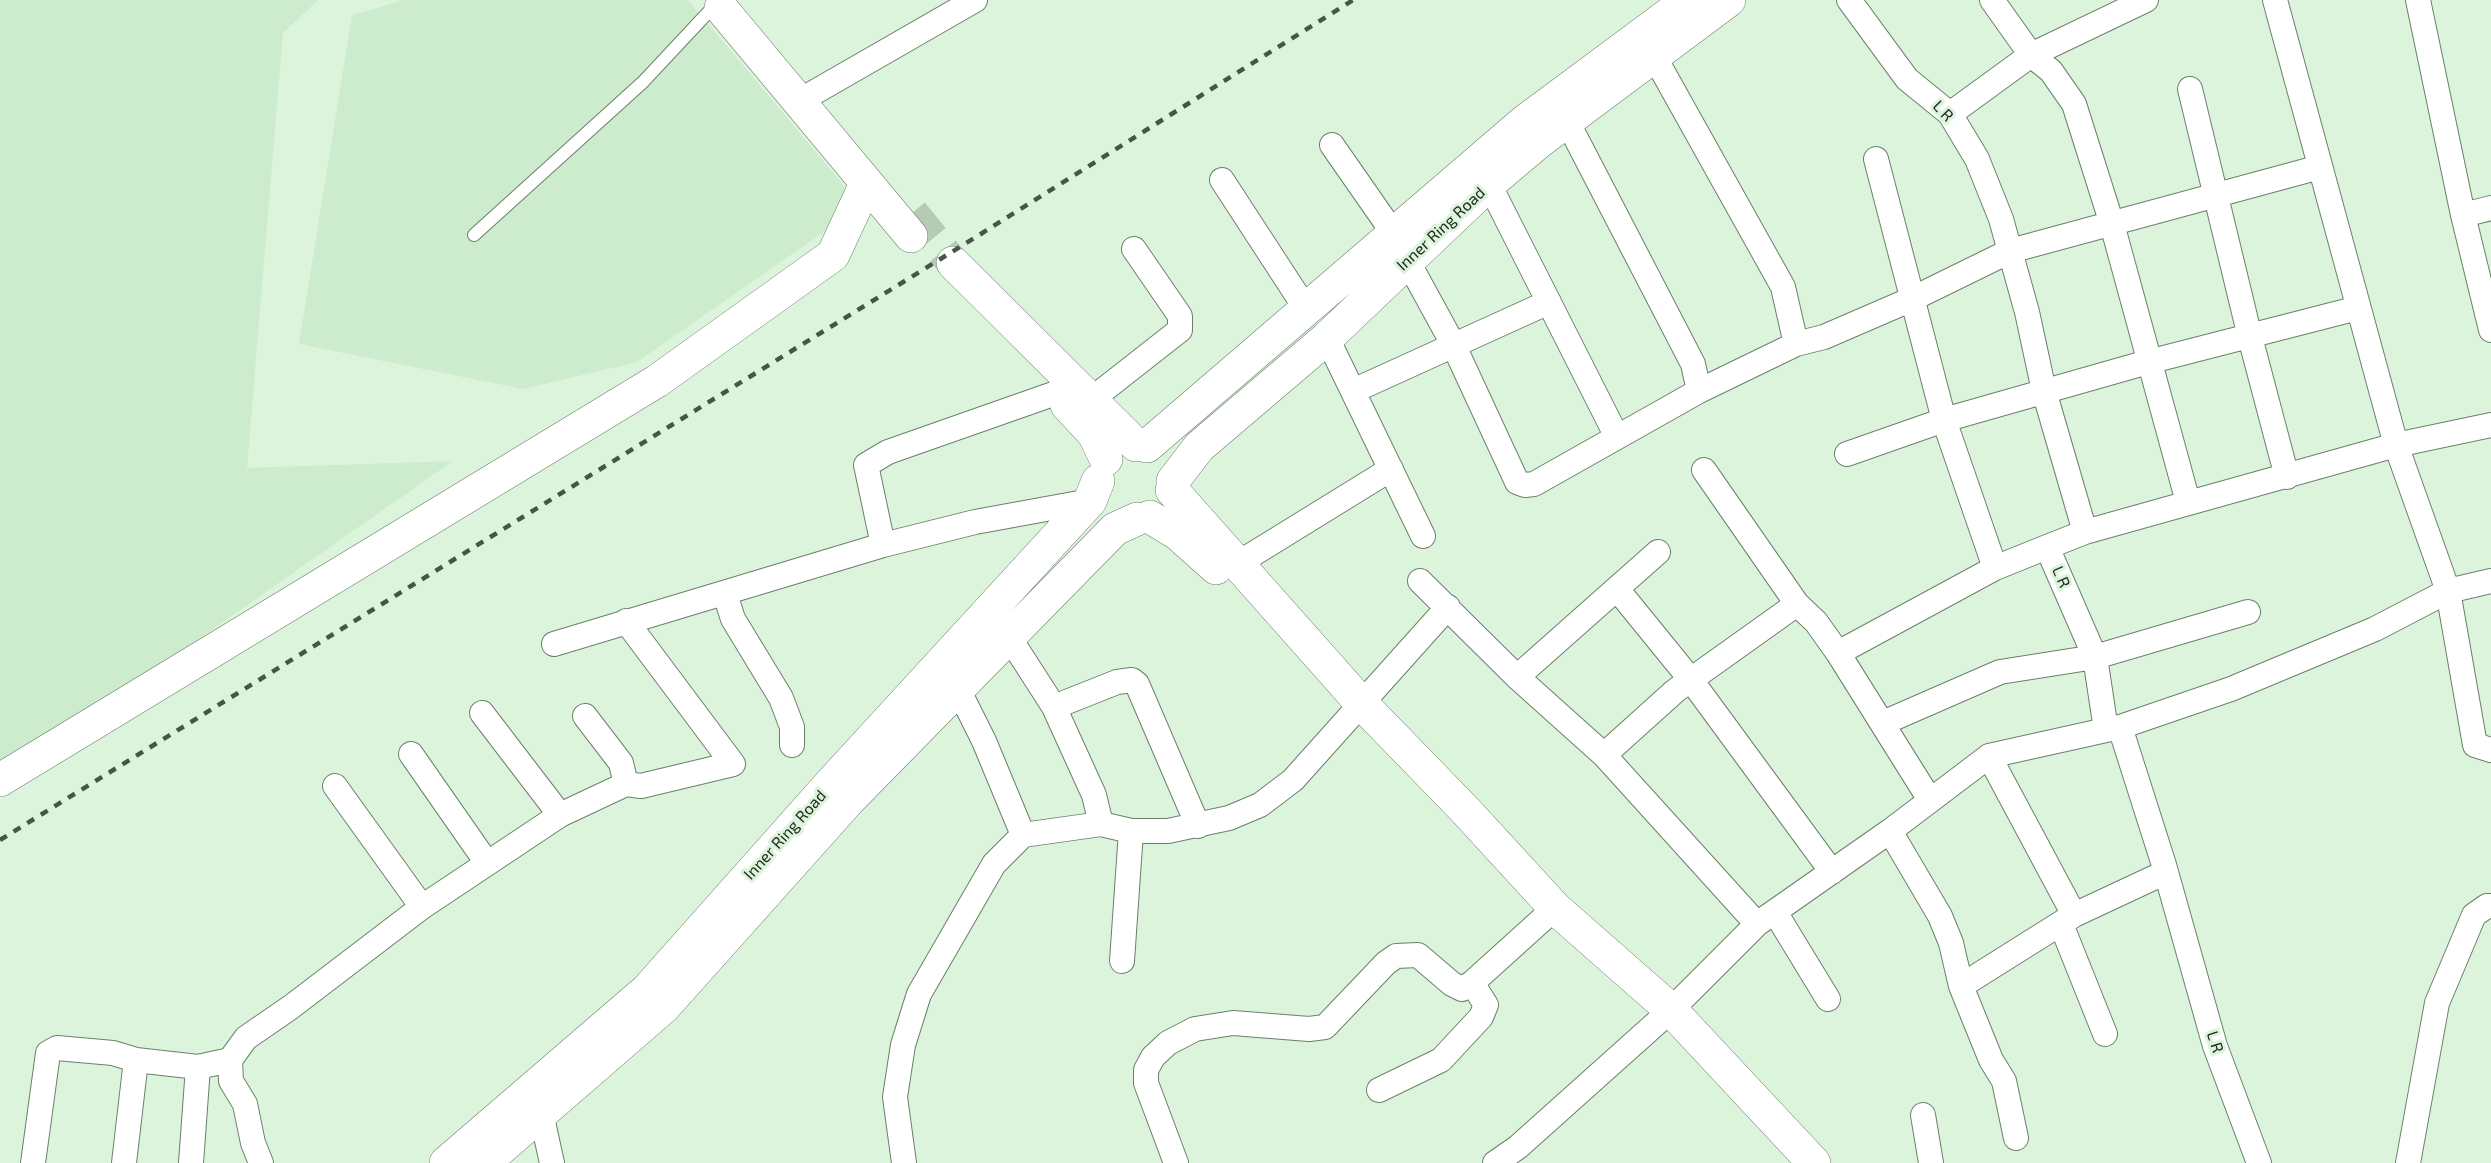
<!DOCTYPE html>
<style>
body{margin:0}
canvas{display:block;background:#dcf4dc}
</style>
<canvas width="2491" height="1163"></canvas>
<script>
const ctx = document.querySelector('canvas').getContext('2d');
ctx.lineJoin = 'round';
function fill(path, color) { ctx.fillStyle = color; ctx.fill(path, 'evenodd'); }
const toPath = rows => new Path2D(rows.map(r => 'M' + r).join(''));
function strokePath(path, color, width, dash) { ctx.strokeStyle = color; ctx.lineWidth = width; ctx.lineCap = dash ? 'butt' : 'round'; ctx.setLineDash(dash || []); ctx.stroke(path); }
function label(font, color, halo, rows, align = 'center') {
  ctx.font = font + ' "Exo 2",sans-serif'; ctx.lineWidth = 6; ctx.setLineDash([]); ctx.textBaseline = 'middle'; ctx.strokeStyle = halo; ctx.fillStyle = color; for (const [text, x, y, turn = 0] of rows) {
    ctx.save(); ctx.translate(x, y); ctx.rotate((+turn || 0) * Math.PI / 180); ctx.textAlign = isNaN(turn) ? turn : align; if (halo) ctx.strokeText(text, 0, 0); ctx.fillText(text, 0, 0); ctx.restore();
  }
}
fill(toPath([
 [0,0,318,0,283,33,247,468,453,461,0,778],
 [404,0,688,0,861,206,637,362,523,389,299,344,352,15]
]), '#cdebcd');
strokePath(toPath([
 [912,213,953,263]
]), '#b6cbb6', 33, [33, 16]);
const lane = toPath([
 [474,235,643,82,716,4]
]);
const street = toPath([
 [1849,0,1907,79,1950,114,1977,159,2001,219,2027,312,2044,391,2085,532,2047,547,2095,657,2106,730,2120,727,2164,865,2215,1046,2259,1163],
 [1992,0,2031,55,2051,71,2074,104,2112,224,2188,502],
 [2275,0,2396,445,2448,591,2475,745,2491,750],
 [2418,0,2463,215,2491,330],
 [1654,56,1783,287,1796,344],
 [2190,89,2250,337,2287,477],
 [801,100,975,0],
 [1950,114,2031,55,2146,0],
 [1567,121,1693,364,1699,391],
 [1332,145,1394,234],
 [1876,159,1944,420,1995,568],
 [1222,180,1306,309],
 [1489,184,1617,437],
 [2463,215,2491,208],
 [1407,260,1454,346,1517,482,1525,485,1534,484,1699,391,1796,344,1824,337,1912,299,2010,251,2320,167],
 [1327,338,1423,536],
 [1353,391,1549,302],
 [1092,399,1180,330,1180,316,1134,249],
 [1847,454,1944,420,2148,362,2358,308],
 [1704,470,1797,604,1816,622,1838,653,1930,800],
 [2085,532,2396,445,2491,425],
 [883,545,866,465,888,452,1056,393],
 [1237,564,1391,469],
 [1420,581,1517,677,1604,755,1757,924],
 [1617,589,1691,680,1832,872],
 [725,594,733,619,781,698,792,727,792,745],
 [1009,637,1054,707,1094,795,1101,824],
 [554,644,883,545,975,522,1090,501],
 [1838,653,1995,568,2047,547],
 [1517,677,1658,552],
 [958,689,984,741,1023,835],
 [1054,707,1117,682,1132,680,1137,684,1198,826],
 [482,713,560,815],
 [585,716,621,763,626,784],
 [1883,723,2000,672,2095,657,2248,612],
 [2120,727,2231,689,2375,629,2448,591,2491,581],
 [411,754,487,863],
 [1604,755,1675,691,1797,604],
 [1989,756,2074,915],
 [335,786,422,907],
 [1890,831,1940,916,1951,943,1961,986,1991,1060,2004,1081,2016,1138],
 [1775,912,1828,999],
 [2061,924,2105,1034],
 [1122,961,1131,831],
 [1961,986,2074,915,2166,872],
 [136,1060,198,1067],
 [230,1060,231,1081,245,1104,253,1143,261,1163],
 [1379,1090,1441,1060,1481,1017,1486,1005,1472,983],
 [541,1113,552,1163],
 [1923,1115,1931,1163],
 [33,1163,48,1053,57,1048,113,1053,136,1060,124,1163],
 [191,1163,198,1067,230,1060,246,1038,291,1007,422,907,560,815,626,784,641,786,733,764,626,621],
 [904,1163,895,1097,903,1045,919,994,994,864,1023,835,1101,824,1131,831,1168,831,1229,818,1260,805,1293,780,1448,607],
 [1176,1163,1146,1083,1146,1070,1153,1057,1168,1043,1195,1029,1233,1023,1309,1029,1325,1027,1386,963,1396,956,1418,955,1452,984,1462,989,1472,983,1555,908],
 [1495,1163,1518,1147,1671,1010,1757,924,1890,831,1989,756,2106,730],
 [2408,1163,2437,1003,2474,915,2487,906,2491,906]
]);
const secondary = toPath([
 [721,8,911,236],
 [953,263,1136,445],
 [1067,405,1094,434,1106,459],
 [1147,446,1524,122,1688,0],
 [1173,481,1199,447,1327,338,1489,184,1540,141,1729,0],
 [1172,490,1362,704,1466,811,1555,908,1671,1010,1814,1163],
 [1150,517,1178,534,1216,568],
 [0,780,657,381,833,255,866,184],
 [446,1163,647,990,831,783,1090,501,1098,481],
 [484,1163,664,1007,849,800,1115,529,1137,519]
]);
strokePath(lane, '#6b806b', 14);
strokePath(street, '#6b806b', 26);
strokePath(secondary, '#6b806b', 34);
strokePath(lane, '#fff', 12);
strokePath(street, '#fff', 24);
strokePath(secondary, '#fff', 33);
strokePath(toPath([
 [0,840,976,237,1353,0]
]), '#485448', 4.5, [8, 8]);
label('16px', '#202920', '#dcf4dc', [
 ["L R",1943,111,46],
 ["Inner Ring Road",1441,229,-43],
 ["L R",2061,577,66],
 ["Inner Ring Road",785,835,-48],
 ["L R",2215,1042,72]
]);
</script>
